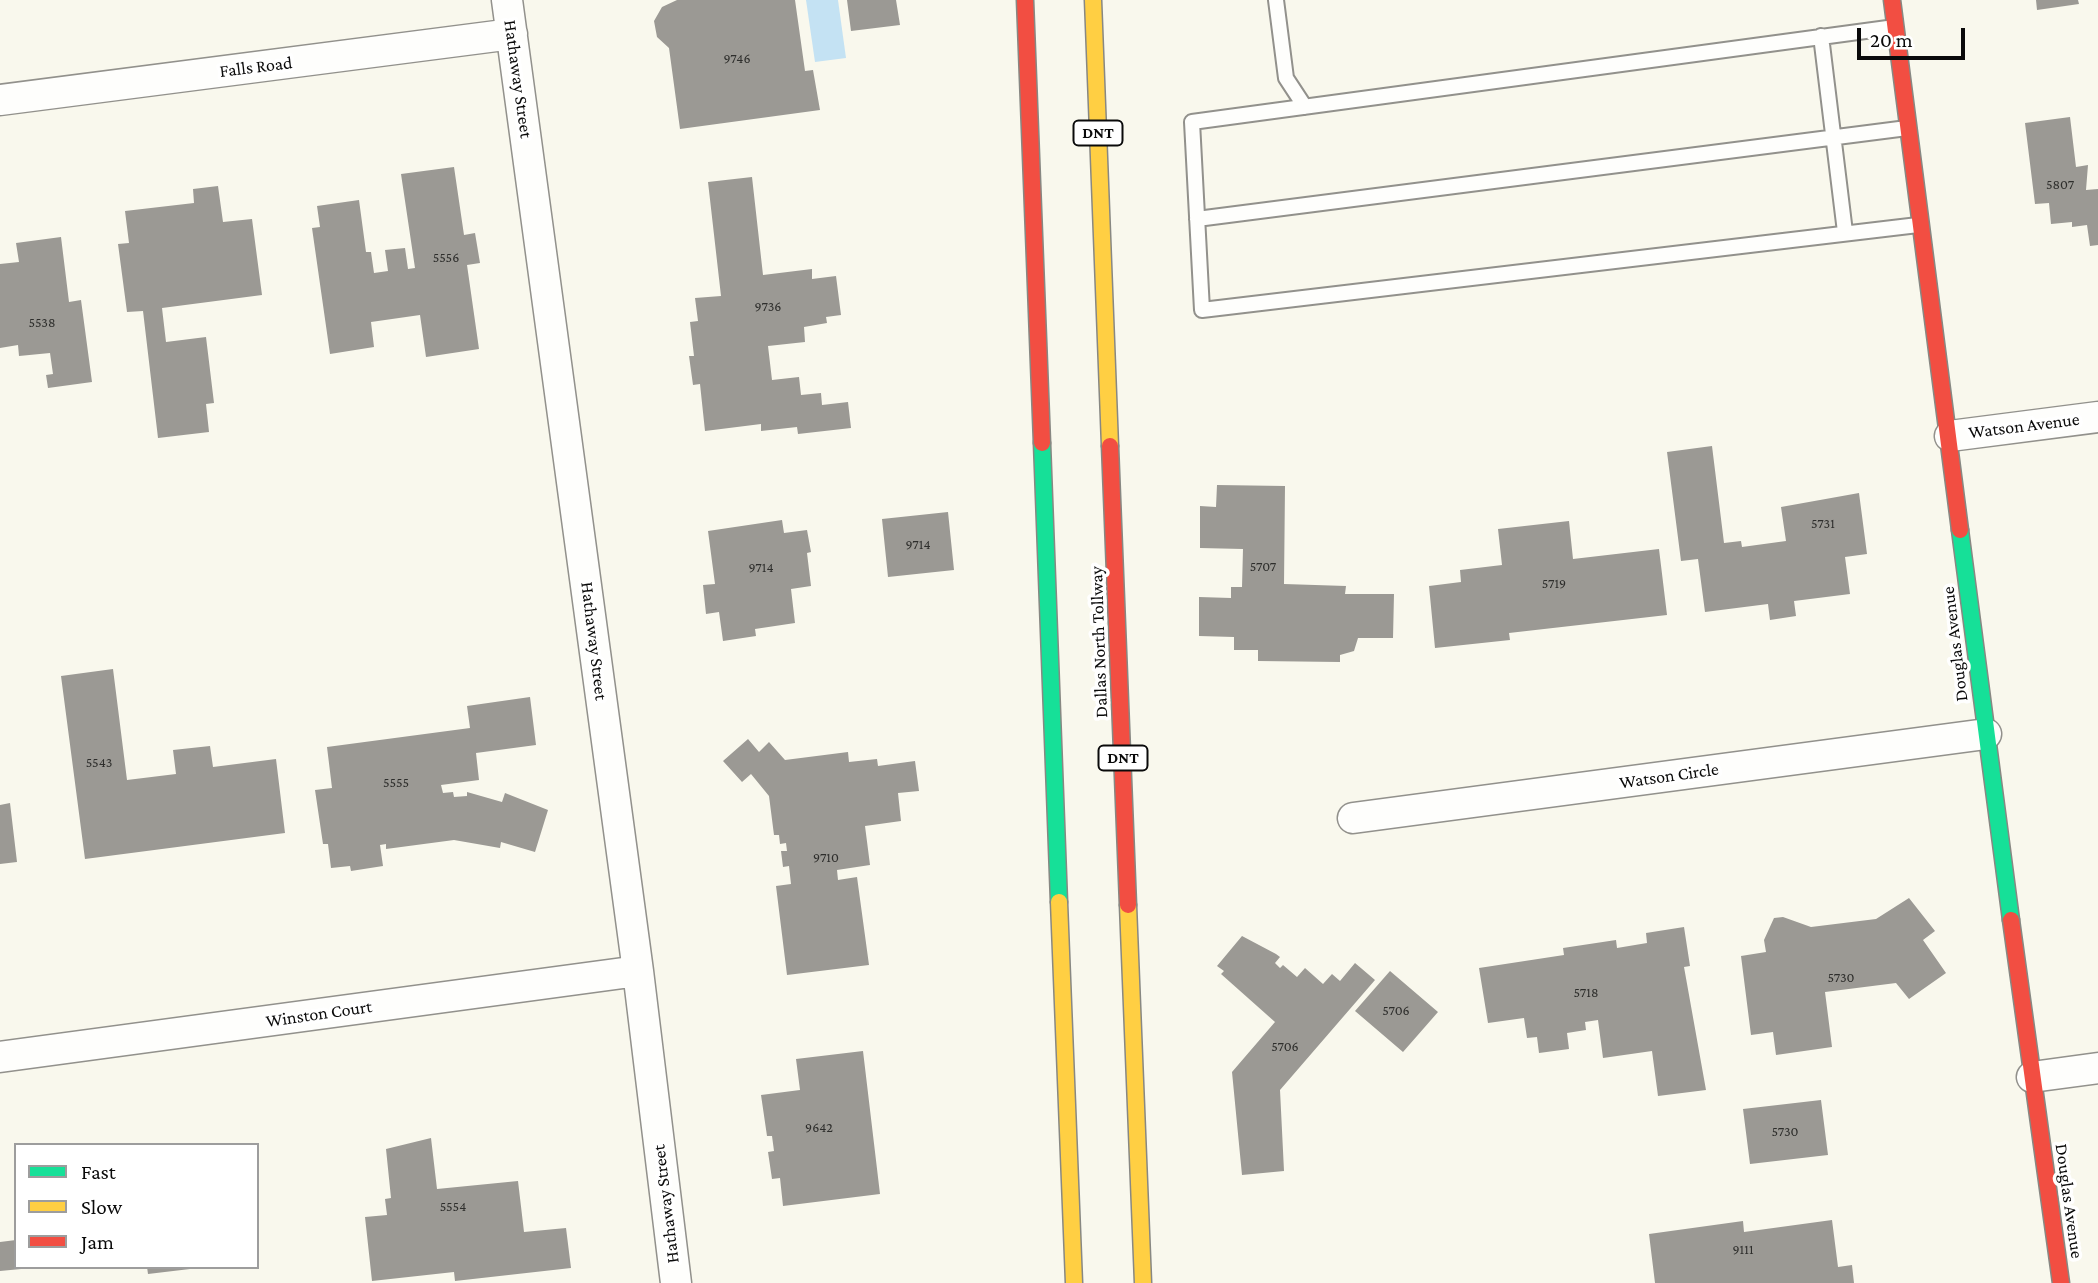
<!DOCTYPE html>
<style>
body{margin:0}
#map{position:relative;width:2098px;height:1283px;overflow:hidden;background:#f9f8ed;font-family:"Crimson Pro",serif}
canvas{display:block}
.legend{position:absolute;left:14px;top:1143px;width:245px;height:126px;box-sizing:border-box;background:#fff;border:2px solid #9d9d9d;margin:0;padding:9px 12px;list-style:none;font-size:21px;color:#0a0a0a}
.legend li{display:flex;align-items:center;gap:14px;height:35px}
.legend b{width:35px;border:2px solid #9d9d9d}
.scale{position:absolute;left:1857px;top:28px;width:108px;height:32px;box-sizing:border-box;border:4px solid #0a0a0a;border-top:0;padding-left:9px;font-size:21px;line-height:24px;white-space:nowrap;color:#0a0a0a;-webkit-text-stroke:5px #fff;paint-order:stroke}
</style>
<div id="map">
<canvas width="2098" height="1283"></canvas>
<ul class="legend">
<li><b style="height:9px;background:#16e098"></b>Fast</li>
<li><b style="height:9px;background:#ffcf43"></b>Slow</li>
<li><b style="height:9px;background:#f24e42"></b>Jam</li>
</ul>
<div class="scale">20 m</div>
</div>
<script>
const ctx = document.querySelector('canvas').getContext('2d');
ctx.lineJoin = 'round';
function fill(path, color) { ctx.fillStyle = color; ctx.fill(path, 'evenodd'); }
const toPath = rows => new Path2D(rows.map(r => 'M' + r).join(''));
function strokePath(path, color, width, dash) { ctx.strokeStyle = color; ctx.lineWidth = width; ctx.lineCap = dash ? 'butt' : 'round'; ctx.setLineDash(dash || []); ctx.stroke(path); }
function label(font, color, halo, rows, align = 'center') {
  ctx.font = font + ' "Crimson Pro",serif'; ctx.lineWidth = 7; ctx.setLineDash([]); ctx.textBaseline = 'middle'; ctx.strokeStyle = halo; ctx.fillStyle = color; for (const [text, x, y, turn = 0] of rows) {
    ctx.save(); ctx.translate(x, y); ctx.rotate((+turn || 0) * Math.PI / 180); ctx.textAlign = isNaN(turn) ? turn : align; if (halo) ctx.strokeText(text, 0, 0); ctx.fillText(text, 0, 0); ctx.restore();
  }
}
fill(toPath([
 [806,0,838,0,846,58,815,62]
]), '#c4e2f3');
fill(toPath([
 [677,0,795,0,805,71,813,70,820,110,680,129,669,48,657,37,654,21,662,7],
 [847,0,896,0,900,25,851,31],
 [2036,0,2078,0,2079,4,2037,10],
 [2070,117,2076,167,2088,165,2086,190,2098,189,2098,245,2090,246,2087,225,2072,227,2072,222,2051,224,2049,203,2035,204,2025,123],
 [454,167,464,235,475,233,480,263,467,265,479,349,426,357,420,315,371,322,374,347,330,354,312,228,320,227,317,206,359,200,366,252,371,252,374,273,388,271,385,250,405,248,408,269,415,268,401,174],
 [752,177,763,275,812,269,812,279,836,276,841,315,826,317,827,323,804,327,805,342,768,346,772,380,799,377,801,395,821,393,822,405,848,402,851,428,798,434,797,427,761,431,761,424,705,431,700,384,693,385,689,356,694,356,690,322,698,321,695,298,721,296,708,182],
 [218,186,223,222,252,219,262,295,162,308,166,342,206,337,214,403,206,404,209,432,158,438,143,311,127,312,118,244,129,243,125,211,194,203,193,189],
 [61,237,69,302,81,300,92,382,48,388,46,375,53,374,50,353,19,356,18,345,0,348,0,264,19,262,16,243],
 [1712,446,1724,543,1741,541,1742,547,1786,541,1781,507,1859,493,1867,554,1845,557,1850,594,1794,601,1796,616,1770,620,1768,604,1705,612,1698,559,1681,561,1667,452],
 [1217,485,1285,486,1284,584,1346,586,1345,594,1394,594,1393,638,1358,638,1354,651,1340,655,1340,662,1258,661,1258,650,1234,650,1234,637,1199,636,1199,597,1231,598,1231,587,1242,587,1243,549,1200,548,1200,506,1216,507],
 [948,512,954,570,888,577,882,519],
 [782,520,784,533,807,530,811,552,807,553,811,586,791,589,795,623,755,629,756,636,723,641,719,612,706,614,703,585,715,584,708,531],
 [1569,521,1573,559,1659,549,1667,615,1509,633,1510,640,1435,648,1429,586,1461,582,1460,570,1502,565,1498,529],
 [113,669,127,780,176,774,173,750,210,746,213,767,276,759,285,833,85,859,61,676],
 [530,697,536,745,476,753,479,780,441,785,443,793,453,792,454,797,467,796,467,792,502,802,505,793,548,810,535,852,501,842,500,848,454,840,386,849,386,844,380,845,383,866,351,871,350,866,331,868,328,844,323,844,315,790,332,788,327,747,470,728,467,706],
 [748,739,759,752,769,742,785,760,848,752,849,762,877,759,878,766,915,761,919,791,898,793,901,821,865,826,870,865,837,870,838,880,857,877,869,965,787,975,776,886,791,884,789,866,783,867,781,851,787,851,786,843,780,844,779,835,774,835,769,796,751,774,742,782,723,761],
 [10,803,17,862,0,864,0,805],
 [1909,898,1935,931,1923,940,1946,973,1909,999,1896,983,1825,992,1832,1047,1776,1055,1773,1032,1751,1035,1741,956,1766,952,1764,940,1774,918,1783,917,1811,927,1876,919],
 [1684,927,1690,966,1684,967,1706,1090,1658,1096,1652,1051,1603,1058,1598,1020,1585,1022,1586,1030,1567,1033,1569,1049,1539,1053,1537,1037,1527,1038,1524,1018,1488,1023,1479,968,1564,955,1563,948,1616,940,1617,948,1647,943,1646,933],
 [1242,936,1276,954,1280,957,1275,963,1280,968,1283,965,1297,977,1305,968,1323,984,1332,974,1340,981,1355,963,1375,980,1280,1090,1284,1171,1242,1175,1232,1072,1275,1022,1221,974,1224,971,1217,966],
 [1390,971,1438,1012,1403,1052,1355,1011],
 [863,1051,880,1194,783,1206,780,1178,772,1179,768,1152,774,1151,772,1136,767,1136,761,1095,800,1090,796,1059],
 [1821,1100,1828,1155,1750,1164,1743,1109],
 [431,1138,437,1189,518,1181,524,1232,566,1228,571,1268,455,1281,454,1272,372,1281,365,1217,387,1215,385,1199,391,1198,386,1149],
 [1832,1220,1838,1267,1852,1265,1854,1283,1655,1283,1649,1234,1743,1221,1744,1232],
 [16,1240,16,1267,21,1269,0,1271,0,1242],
 [147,1267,190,1267,190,1269,148,1274]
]), '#9b9994');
const lane = toPath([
 [1276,0,1286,78,1305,107],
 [1895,27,1192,122,1202,310,1918,225],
 [1821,36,1845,232],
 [1197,219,1907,128]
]);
const street = toPath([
 [507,0,638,971,676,1283],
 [0,100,512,34],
 [1950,436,2098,417],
 [1353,818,1986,734],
 [0,1057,638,971],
 [2032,1077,2098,1068]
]);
const fast = toPath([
 [1042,443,1059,902],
 [1960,530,2011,920]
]);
const slow = toPath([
 [1093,0,1110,446],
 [1059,902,1074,1283],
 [1128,905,1143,1283]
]);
const jam = toPath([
 [1025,0,1042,443],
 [1892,0,1960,530],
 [1110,446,1128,905],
 [2011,920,2061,1283]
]);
strokePath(lane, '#92918c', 18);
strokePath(street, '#92918c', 33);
strokePath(fast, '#888883', 19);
strokePath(slow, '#888883', 19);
strokePath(jam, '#888883', 19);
strokePath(lane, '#fefefc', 14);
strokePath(street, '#fefefc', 30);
strokePath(fast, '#16e098', 16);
strokePath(slow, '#ffcf43', 16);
strokePath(jam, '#f24e42', 16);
label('14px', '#2e2e2c', null, [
 ["9746",737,59],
 ["5807",2060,185],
 ["5556",446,258],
 ["9736",768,307],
 ["5538",42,323],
 ["5731",1823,524],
 ["9714",918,545],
 ["5707",1263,567],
 ["9714",761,568],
 ["5719",1554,584],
 ["5543",99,763],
 ["5555",396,783],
 ["9710",826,858],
 ["5730",1841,978],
 ["5718",1586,993],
 ["5706",1396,1011],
 ["5706",1285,1047],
 ["9642",819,1128],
 ["5730",1785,1132],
 ["5554",453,1207],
 ["9111",1743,1250]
]);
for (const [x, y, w] of [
 [1098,133,49],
 [1123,758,49]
]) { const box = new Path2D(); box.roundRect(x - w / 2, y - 12.5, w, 25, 5); ctx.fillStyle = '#fff'; ctx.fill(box); strokePath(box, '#0a0a0a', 2); }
label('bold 16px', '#0a0a0a', null, [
 ["DNT",1098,133],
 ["DNT",1123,758]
]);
label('18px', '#0a0a0a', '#fff', [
 ["Falls Road",256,67,-7],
 ["Hathaway Street",518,79,82],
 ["Watson Avenue",2024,426,-7],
 ["Hathaway Street",594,641,83],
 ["Dallas North Tollway",1099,642,-92],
 ["Douglas Avenue",1955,644,-97],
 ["Watson Circle",1669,776,-8],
 ["Winston Court",319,1014,-8],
 ["Douglas Avenue",2069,1201,82],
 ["Hathaway Street",666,1204,-97]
]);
</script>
